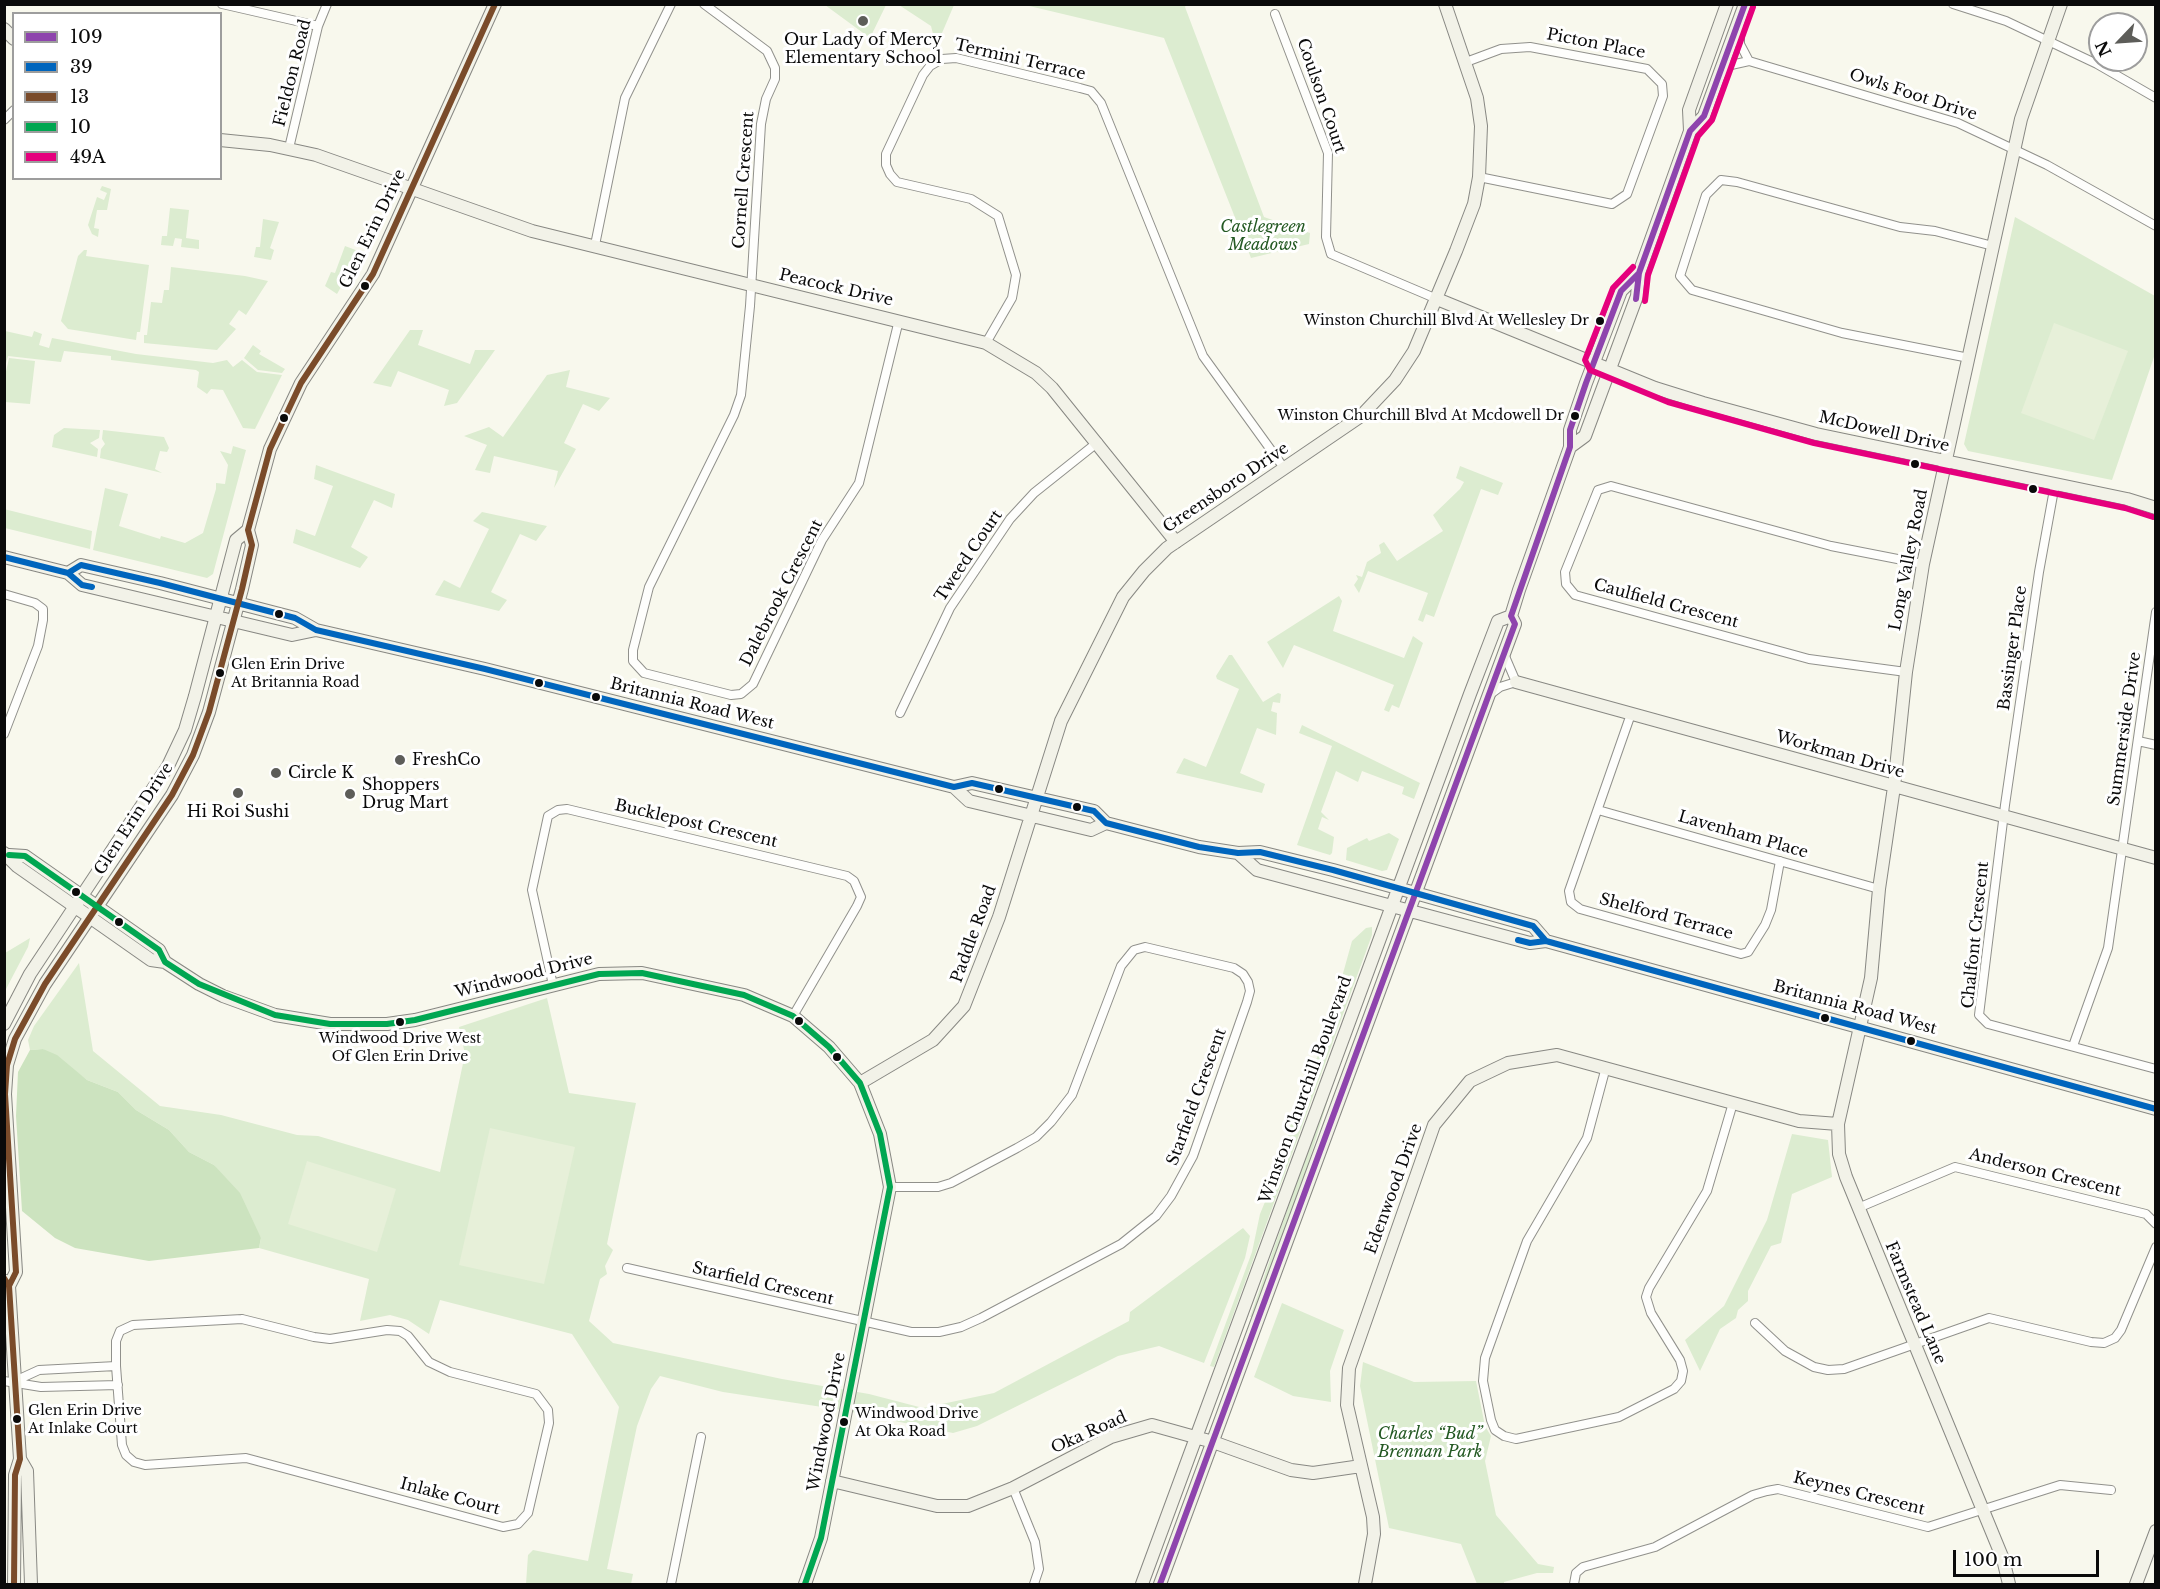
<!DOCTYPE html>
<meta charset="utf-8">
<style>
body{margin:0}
#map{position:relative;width:2160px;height:1589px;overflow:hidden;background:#f8f8ed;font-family:"Libre Baskerville",serif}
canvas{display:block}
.frame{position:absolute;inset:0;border:6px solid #0a0a0a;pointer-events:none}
.legend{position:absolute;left:12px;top:12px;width:210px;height:168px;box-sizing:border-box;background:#fff;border:2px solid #9d9d9d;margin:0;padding:8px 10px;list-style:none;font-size:18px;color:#0a0a0a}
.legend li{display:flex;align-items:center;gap:12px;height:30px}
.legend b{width:30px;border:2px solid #9d9d9d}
.north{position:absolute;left:2088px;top:12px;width:60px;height:60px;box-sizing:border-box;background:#fff;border:2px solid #9d9d9d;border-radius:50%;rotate:245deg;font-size:16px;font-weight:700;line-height:24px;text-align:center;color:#0a0a0a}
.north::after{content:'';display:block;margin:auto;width:21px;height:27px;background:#5d5d59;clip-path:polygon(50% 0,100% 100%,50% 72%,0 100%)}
.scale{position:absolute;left:1953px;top:1550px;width:146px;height:27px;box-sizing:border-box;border:3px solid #0a0a0a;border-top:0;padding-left:8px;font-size:18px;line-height:21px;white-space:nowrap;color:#0a0a0a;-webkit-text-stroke:4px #fff;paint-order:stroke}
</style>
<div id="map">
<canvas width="2160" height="1589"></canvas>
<div class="frame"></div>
<ul class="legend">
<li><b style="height:8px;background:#8e44ad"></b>109</li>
<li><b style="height:8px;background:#0065bd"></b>39</li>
<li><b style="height:8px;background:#7a4b2a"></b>13</li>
<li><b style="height:8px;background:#00a651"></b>10</li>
<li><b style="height:8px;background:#e5007d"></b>49A</li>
</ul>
<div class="north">N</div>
<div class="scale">100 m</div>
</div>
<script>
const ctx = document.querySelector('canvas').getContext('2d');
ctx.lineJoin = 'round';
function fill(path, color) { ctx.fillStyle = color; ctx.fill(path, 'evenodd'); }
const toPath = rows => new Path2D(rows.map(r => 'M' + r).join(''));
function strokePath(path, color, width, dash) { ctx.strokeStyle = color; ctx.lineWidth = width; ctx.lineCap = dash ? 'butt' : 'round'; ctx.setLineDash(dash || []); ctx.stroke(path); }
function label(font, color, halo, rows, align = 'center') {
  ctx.font = font + ' "Libre Baskerville",serif'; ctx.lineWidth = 6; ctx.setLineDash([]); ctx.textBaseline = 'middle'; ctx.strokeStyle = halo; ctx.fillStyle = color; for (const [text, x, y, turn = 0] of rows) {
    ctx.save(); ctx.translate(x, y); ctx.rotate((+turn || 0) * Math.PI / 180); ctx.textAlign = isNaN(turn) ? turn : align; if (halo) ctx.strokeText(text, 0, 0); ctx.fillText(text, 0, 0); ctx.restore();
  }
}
fill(toPath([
 [825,5,886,5,870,38],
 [899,5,954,5,942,33,933,34,931,26],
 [1025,5,1186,5,1185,7,1264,217,1310,233,1309,244,1251,258,1164,38],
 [102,186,111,189,107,210,97,210,94,228,99,229,98,237,92,234,88,225,97,197,104,200,107,193,100,190],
 [170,208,189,210,186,238,199,240,199,249,181,247,182,239,175,238,173,246,161,245,162,236,167,236],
 [2015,217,2155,296,2155,354,2112,480,1968,451,1964,444],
 [263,219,279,222,270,248,274,250,271,260,254,257,256,247,260,247],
 [345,246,361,252,337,294,325,286,331,272,335,273],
 [84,250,87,250,86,256,149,265,140,332,137,332,136,340,68,329,61,321,78,256],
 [171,267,245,276,268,281,246,315,239,310,229,324,236,329,217,350,144,343,144,335,147,335,151,302,162,303,164,290,169,290],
 [410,330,423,330,418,345,470,364,475,350,495,350,457,403,444,406,449,390,398,371,391,387,373,383],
 [5,331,32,337,34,331,42,334,39,345,49,348,52,338,136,354,213,363,227,360,233,367,242,360,257,372,282,375,255,429,243,428,223,390,211,389,207,394,197,387,199,372,196,370,111,360,111,356,64,351,61,362,8,356,5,367],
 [253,345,261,351,259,354,285,369,282,373,258,370,244,358],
 [9,358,35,361,30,404,5,402,5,376],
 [570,370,566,387,610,398,599,411,583,404,564,443,576,449,554,488,558,471,494,456,490,473,475,470,487,445,464,436,489,427,503,437,547,375],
 [64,428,100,430,99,438,90,443,98,449,97,457,52,447,54,435],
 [103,430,164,437,169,448,167,452,160,451,155,469,162,473,100,458,101,449,105,444,102,439],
 [233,446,246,450,213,574,207,578,93,550,105,488,128,494,119,526,160,539,161,536,185,543,203,533,216,489,216,483,225,484,228,465,220,451,231,454],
 [316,465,395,494,392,508,374,500,351,547,368,557,360,568,293,543,296,529,315,536,333,486,314,479],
 [1460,466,1503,483,1498,495,1481,489,1434,617,1426,614,1423,622,1418,620,1428,593,1368,571,1359,593,1354,585,1358,579,1356,575,1362,577,1367,562,1381,553,1379,545,1384,542,1397,561,1443,531,1433,515,1460,489,1464,482,1456,478],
 [4,509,92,531,90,549,5,528],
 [482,512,547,526,536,541,520,534,491,592,507,600,499,611,435,595,444,580,460,588,489,529,473,521],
 [1339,596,1342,601,1333,631,1404,658,1413,636,1423,643,1399,708,1392,705,1389,712,1384,710,1394,685,1294,645,1283,668,1267,642],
 [1229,655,1232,655,1263,702,1278,693,1281,694,1280,703,1273,702,1271,711,1277,713,1276,735,1257,728,1240,773,1265,784,1262,793,1176,773,1184,758,1206,767,1239,689,1217,679,1216,676],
 [1302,725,1420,783,1414,799,1402,794,1404,787,1362,771,1358,782,1336,771,1321,812,1329,820,1322,817,1318,829,1334,837,1332,853,1330,855,1297,845,1332,746,1299,733],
 [1389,833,1399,839,1387,870,1382,871,1346,860,1347,848,1367,838,1369,841],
 [1372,927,1372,935,1214,1367,1210,1366,1252,1252,1260,1214,1283,1158,1292,1119,1325,1038,1352,941,1366,928],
 [30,938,28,947,5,991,5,953],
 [79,963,93,1051,160,1106,221,1115,297,1135,318,1136,440,1172,465,1054,459,1027,547,998,569,1093,636,1103,607,1244,613,1250,605,1266,607,1274,600,1279,589,1321,613,1343,782,1379,869,1394,923,1408,994,1393,1129,1321,1130,1312,1243,1228,1250,1236,1245,1258,1204,1363,1159,1346,1118,1356,977,1426,953,1433,842,1410,723,1392,660,1376,651,1389,637,1426,607,1569,633,1574,631,1584,526,1584,528,1555,533,1550,588,1561,619,1407,572,1334,440,1300,429,1334,408,1320,390,1315,360,1321,369,1279,259,1248,261,1238,214,1165,189,1152,169,1130,136,1110,118,1092,87,1080,43,1049,30,1050,28,1040,34,1026],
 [1327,1095,1329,1096,1307,1168,1253,1317,1250,1317],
 [1792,1134,1828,1140,1832,1177,1792,1194,1781,1243,1771,1246,1748,1291,1748,1301,1738,1310,1736,1318,1720,1329,1700,1371,1685,1340,1724,1306,1767,1220],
 [1282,1303,1344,1330,1330,1371,1331,1402,1293,1396,1254,1377],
 [1363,1362,1414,1382,1476,1381,1485,1426,1491,1436,1485,1461,1496,1515,1538,1564,1554,1567,1553,1573,1537,1573,1504,1582,1504,1584,1477,1584,1461,1544,1389,1528,1360,1386]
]), '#dcecd0');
fill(toPath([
 [43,1049,57,1055,87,1080,118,1092,136,1110,169,1130,189,1152,214,1165,240,1193,261,1238,259,1248,149,1261,75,1248,55,1238,22,1211,16,1116,18,1072,30,1050]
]), '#cce3bf');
fill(toPath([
 [2054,323,2128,351,2094,440,2021,413],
 [490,1128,575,1147,544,1284,459,1265],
 [307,1161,396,1189,377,1252,288,1224]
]), '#e7f0d9');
const street = toPath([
 [222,4,318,26],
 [704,4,767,51,775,68,775,79,766,99,761,124,750,306,741,395,734,415,649,587,633,650,633,661,644,673,731,695,741,694,753,684,822,540,859,483,899,320],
 [1953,4,2006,21,2097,64,2156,98],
 [1275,14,1328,153,1326,237,1331,254,1437,299],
 [1740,28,1740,44,1749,61],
 [1466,62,1501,49,1530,47,1647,69,1662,84,1663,96,1627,194,1612,204,1479,177],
 [1721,75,1731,65,1749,61,1958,123,2047,165,2156,226],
 [4,120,14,110],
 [289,148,318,26,327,4],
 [595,245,625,98,671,4],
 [986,343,1012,298,1016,275,998,216,971,199,897,182,890,174,886,165,886,154,923,75,930,66,942,59,956,58,1080,88,1091,91,1101,103,1203,356,1284,468],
 [1969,358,1842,333,1692,290,1680,276,1706,195,1721,180,1737,182,1900,227,1935,231,1993,246],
 [2055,484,2039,572,2005,805,1979,1015,1988,1024,2156,1069],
 [4,594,35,603,43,609,43,620,38,646,4,734],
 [1906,672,1809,659,1575,595,1566,584,1565,572,1598,490,1611,486,1831,546,1923,564],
 [1488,696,1500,687,1516,682,1504,654],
 [900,713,950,608,1010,519,1034,493,1098,442],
 [1631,714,1569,891,1571,902,1580,909,1741,954,1748,952,1765,925,1771,910,1780,861],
 [2138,741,2156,745],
 [1598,810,1879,889],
 [553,985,532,890,548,816,558,810,567,809,847,876,854,881,861,897,857,906,793,1016],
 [2073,1046,2108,948,2156,612],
 [1606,1067,1587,1138,1527,1241,1485,1358,1483,1381,1491,1420,1495,1430,1504,1436,1516,1439,1619,1417,1674,1389,1681,1381,1683,1371,1680,1360,1651,1313,1646,1297,1649,1288,1707,1191,1733,1103],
 [1858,1208,1955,1167,2146,1214,2156,1224],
 [627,1268,911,1332,939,1332,961,1327,981,1318,1121,1244,1156,1216,1171,1196,1193,1156,1247,1002,1250,991,1248,982,1243,974,1234,968,1145,947,1134,950,1121,966,1072,1095,1051,1122,1036,1137,1017,1148,951,1183,938,1187,890,1187],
 [242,1319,314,1337,330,1339,387,1330,400,1331,408,1336,429,1362,450,1372,536,1394,548,1410,549,1423,528,1513,518,1524,503,1527,246,1458,145,1465,134,1462,126,1455,122,1445,116,1366,116,1341,120,1331,133,1325,242,1319],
 [1755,1323,1785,1351,1814,1367,1828,1370,1844,1369,1989,1318,2091,1342,2104,1343,2115,1338,2121,1330,2156,1247],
 [4,1381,41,1387,118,1385],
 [15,1381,39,1370,116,1366],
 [1013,1488,1035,1542,1039,1569,1034,1584],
 [671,1584,701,1437],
 [1574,1584,1576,1573,1583,1567,1655,1547,1753,1495,1767,1491,1778,1489,1928,1527,2060,1485,2111,1490]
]);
const secondary = toPath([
 [4,29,14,39],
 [1690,131,1689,110,1727,4],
 [220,140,270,145,316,155,532,231,986,343,1036,373,1052,388,1176,542],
 [1437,299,1655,388,1703,403,1816,434,2127,499,2156,508],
 [1570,447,1585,436,1637,296,1639,273,1690,131,1704,116,1745,4],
 [4,557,68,573,82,585,292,635,316,630],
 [68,573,81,565,160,583,295,618,316,630,485,669,954,787,972,783,1094,811,1106,823,1199,847,1238,853,1260,852,1333,870,1533,926,1546,941],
 [1516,682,2156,858],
 [954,787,969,801,1091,830,1106,823],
 [4,853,17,866,151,960,165,962],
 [1238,853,1257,870,1530,943,1546,941,2156,1109],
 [9,855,25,856,159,950,165,962,199,984,223,996,275,1015,330,1024,387,1024,415,1020,599,974,642,973,744,995,793,1016,829,1047,860,1083,880,1134,890,1187,821,1538,805,1584],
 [4,1024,30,974,168,766,185,730,195,696,236,540,248,530],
 [860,1083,933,1040,964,1006,999,917,1061,721,1123,597,1144,571,1167,548,1361,416,1395,380,1414,351,1456,251,1474,204,1479,177,1481,126,1477,98,1445,4],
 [6,1281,9,1286,20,1459,15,1475,14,1584],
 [9,1286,16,1272,5,1094,7,1065,15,1039,45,984,172,795,193,755,209,712,242,589,252,545,248,530,270,449,301,383,373,274,495,4],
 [20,1459,27,1471,31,1584],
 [832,1481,937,1506,968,1506,1013,1488,1111,1437,1152,1425,1213,1442,1291,1470,1313,1473,1361,1466],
 [1142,1584,1470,694,1498,621,1511,616],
 [1160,1584,1515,624,1511,616,1519,590,1570,447,1570,430,1586,383,1621,291,1639,273],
 [1365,1584,1374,1534,1373,1517,1347,1405,1349,1368,1434,1125,1470,1081,1508,1063,1557,1055,1799,1121,1838,1124],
 [2009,1584,2003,1559,1846,1177,1839,1154,1838,1124,1871,978,1879,889,1894,787,1906,672,1923,564,2021,119,2061,4],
 [2136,1584,2156,1531]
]);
strokePath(street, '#91918c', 10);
strokePath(secondary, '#888883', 14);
strokePath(street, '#fefefc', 8);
strokePath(secondary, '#f2f2e8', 12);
strokePath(toPath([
 [1636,299,1639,273,1690,131,1704,116,1745,4],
 [1160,1584,1515,624,1511,616,1570,447,1570,430,1586,383,1621,291,1639,273]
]), '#8e44ad', 6);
strokePath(toPath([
 [4,557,68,573,82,585,92,587],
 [68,573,81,565,160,583,295,618,316,630,485,669,954,787,972,783,1094,811,1106,823,1199,847,1238,853,1260,852,1333,870,1533,926,1546,941],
 [1518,940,1530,943,1546,941,2156,1109]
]), '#0065bd', 6);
strokePath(toPath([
 [4,1278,9,1286,20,1459,15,1475,14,1584],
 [9,1286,16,1272,5,1094,7,1065,15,1039,45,984,172,795,193,755,209,712,242,589,252,545,248,530,270,449,301,383,373,274,495,4]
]), '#7a4b2a', 6);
strokePath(toPath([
 [9,855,25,856,159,950,165,962,199,984,275,1015,330,1024,387,1024,415,1020,599,974,642,973,744,995,793,1016,829,1047,860,1083,880,1134,890,1187,821,1538,805,1584]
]), '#00a651', 6);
strokePath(toPath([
 [1633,267,1613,288,1585,360,1590,370,1668,402,1814,443,2125,508,2153,517],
 [1645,301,1648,275,1698,136,1712,120,1753,7]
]), '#e5007d', 6);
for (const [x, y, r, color] of [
 [863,21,6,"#5d5d59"],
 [365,286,5,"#0a0a0a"],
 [1600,321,5,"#0a0a0a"],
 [1575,416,5,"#0a0a0a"],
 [284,418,5,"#0a0a0a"],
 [1915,464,5,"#0a0a0a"],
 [2033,489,5,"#0a0a0a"],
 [279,614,5,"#0a0a0a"],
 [220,673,5,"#0a0a0a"],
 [539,683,5,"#0a0a0a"],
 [596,697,5,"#0a0a0a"],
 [400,760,6,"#5d5d59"],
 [276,773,6,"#5d5d59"],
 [999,789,5,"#0a0a0a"],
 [238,793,6,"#5d5d59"],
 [350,794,6,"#5d5d59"],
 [1077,807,5,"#0a0a0a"],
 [76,892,5,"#0a0a0a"],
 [119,922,5,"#0a0a0a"],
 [1825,1018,5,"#0a0a0a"],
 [799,1021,5,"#0a0a0a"],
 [400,1022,5,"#0a0a0a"],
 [1911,1041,5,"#0a0a0a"],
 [837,1057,5,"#0a0a0a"],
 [17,1419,5,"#0a0a0a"],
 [844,1422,5,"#0a0a0a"]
]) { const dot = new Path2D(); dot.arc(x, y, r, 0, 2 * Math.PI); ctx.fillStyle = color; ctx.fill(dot); strokePath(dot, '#fff', 2); }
label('14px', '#0a0a0a', '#fff', [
 ["Winston Churchill Blvd At Wellesley Dr",1589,321,"right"],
 ["Winston Churchill Blvd At Mcdowell Dr",1564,416,"right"],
 ["Glen Erin Drive",231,665],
 ["At Britannia Road",231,683],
 ["Windwood Drive West",400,1039,"center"],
 ["Of Glen Erin Drive",400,1057,"center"],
 ["Glen Erin Drive",28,1411],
 ["At Inlake Court",28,1429],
 ["Windwood Drive",855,1414],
 ["At Oka Road",855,1432]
], 'left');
label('16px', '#0a0a0a', '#fff', [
 ["Our Lady of Mercy",863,40,"center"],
 ["Elementary School",863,58,"center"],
 ["FreshCo",412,760],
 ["Circle K",288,773],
 ["Shoppers",362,785],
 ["Drug Mart",362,803],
 ["Hi Roi Sushi",238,812,"center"]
], 'left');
label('16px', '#0a0a0a', '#fff', [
 ["Picton Place",1596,44,11],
 ["Termini Terrace",1020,60,13],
 ["Fieldon Road",293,73,-76],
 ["Owls Foot Drive",1913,95,18],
 ["Coulson Court",1321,96,71],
 ["Cornell Crescent",744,180,-86],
 ["Glen Erin Drive",373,229,-64],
 ["Peacock Drive",836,288,13],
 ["McDowell Drive",1884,432,13],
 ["Greensboro Drive",1226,488,-34],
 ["Tweed Court",969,556,-56],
 ["Long Valley Road",1909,560,-79],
 ["Dalebrook Crescent",782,593,-63],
 ["Caulfield Crescent",1666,604,15],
 ["Bassinger Place",2013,648,-82],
 ["Britannia Road West",692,704,14],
 ["Summerside Drive",2125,729,-82],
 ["Workman Drive",1840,755,16],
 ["Glen Erin Drive",134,819,-57],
 ["Bucklepost Crescent",696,824,13],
 ["Lavenham Place",1743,835,16],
 ["Shelford Terrace",1666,917,15],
 ["Paddle Road",974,934,-70],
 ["Chalfont Crescent",1976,935,-84],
 ["Windwood Drive",524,976,-14],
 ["Britannia Road West",1855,1008,15],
 ["Winston Churchill Boulevard",1306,1090,-70],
 ["Starfield Crescent",1197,1097,-70],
 ["Anderson Crescent",2045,1173,14],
 ["Edenwood Drive",1394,1189,-70],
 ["Starfield Crescent",763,1284,13],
 ["Farmstead Lane",1915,1303,67],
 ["Windwood Drive",827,1422,-79],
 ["Oka Road",1089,1433,-24],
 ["Keynes Crescent",1859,1494,14],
 ["Inlake Court",450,1497,15]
]);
label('italic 16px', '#245923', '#fff', [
 ["Castlegreen",1263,227],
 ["Meadows",1263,245],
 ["Charles “Bud”",1430,1434],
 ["Brennan Park",1430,1452]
]);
</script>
